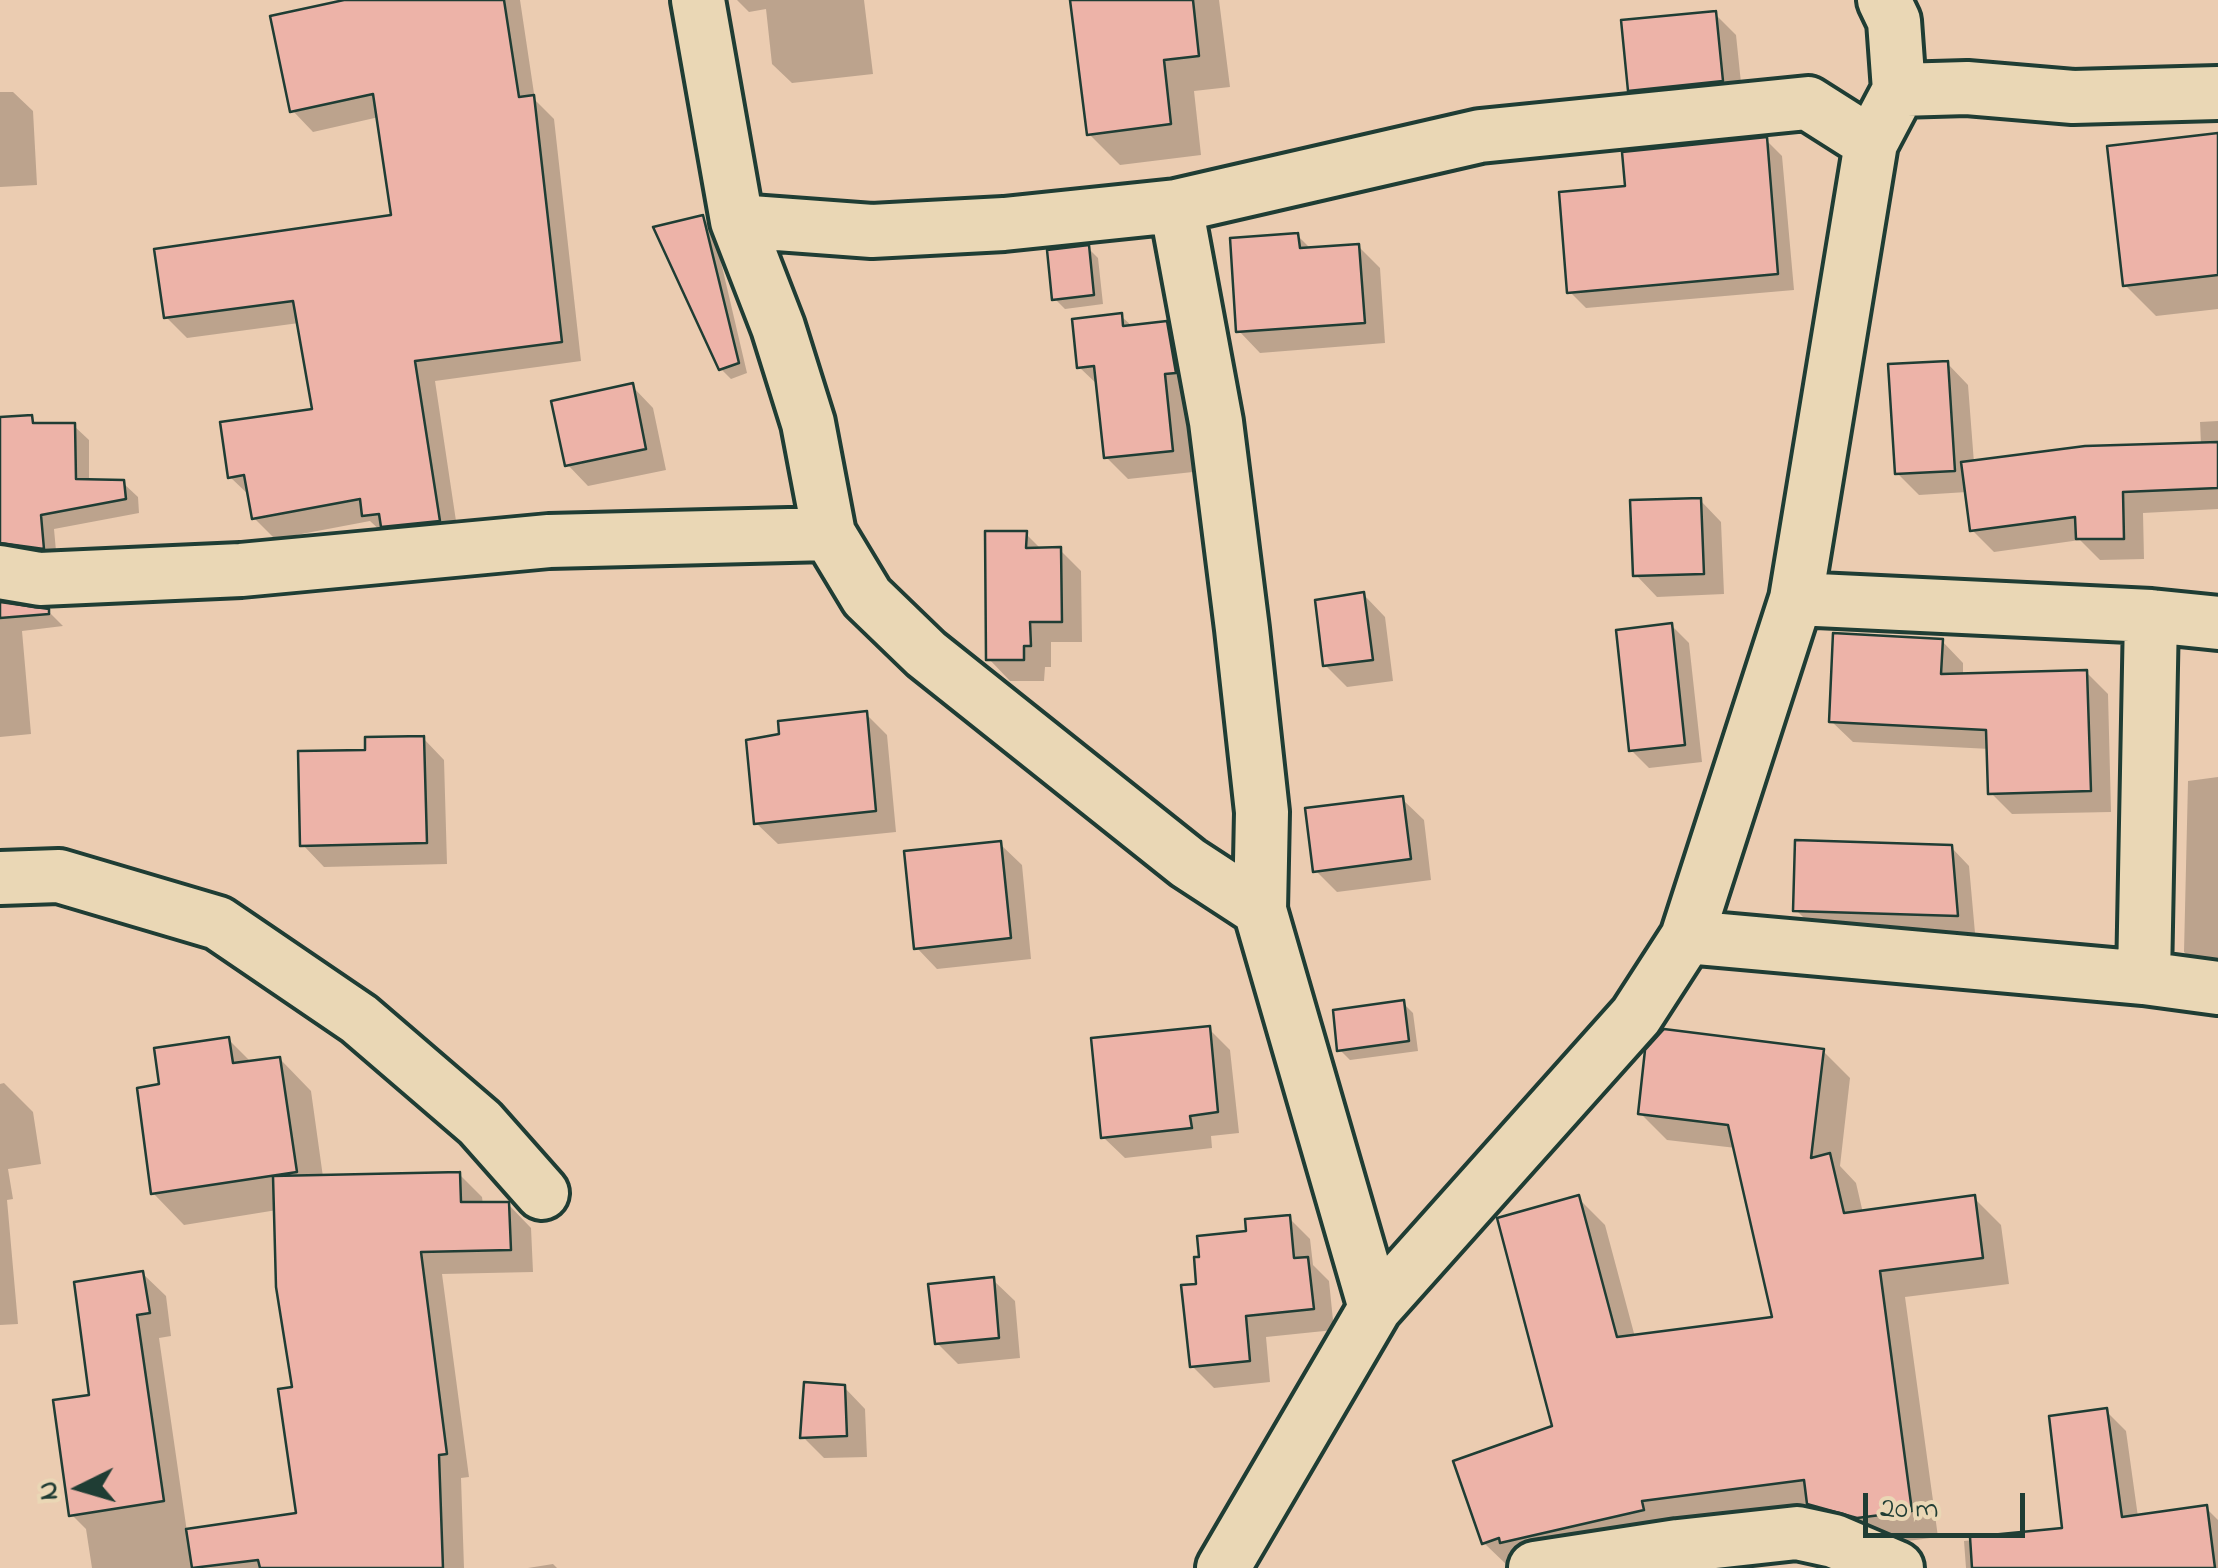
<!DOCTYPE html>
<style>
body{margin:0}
#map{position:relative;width:2218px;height:1568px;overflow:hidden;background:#ebccb1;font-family:"Indie Flower",sans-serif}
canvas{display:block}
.north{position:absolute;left:30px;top:1438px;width:100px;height:100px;-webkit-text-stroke:8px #ead7b5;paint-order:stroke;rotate:265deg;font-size:28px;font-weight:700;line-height:40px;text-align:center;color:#1f3d34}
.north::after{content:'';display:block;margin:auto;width:35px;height:45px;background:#1f3d34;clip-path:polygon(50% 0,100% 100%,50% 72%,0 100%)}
.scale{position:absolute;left:1863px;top:1493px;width:162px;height:45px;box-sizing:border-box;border:5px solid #1f3d34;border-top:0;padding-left:12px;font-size:30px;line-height:35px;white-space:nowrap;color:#1f3d34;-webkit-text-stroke:8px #ead7b5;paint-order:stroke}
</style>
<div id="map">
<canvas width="2218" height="1568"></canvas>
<div class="north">N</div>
<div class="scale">20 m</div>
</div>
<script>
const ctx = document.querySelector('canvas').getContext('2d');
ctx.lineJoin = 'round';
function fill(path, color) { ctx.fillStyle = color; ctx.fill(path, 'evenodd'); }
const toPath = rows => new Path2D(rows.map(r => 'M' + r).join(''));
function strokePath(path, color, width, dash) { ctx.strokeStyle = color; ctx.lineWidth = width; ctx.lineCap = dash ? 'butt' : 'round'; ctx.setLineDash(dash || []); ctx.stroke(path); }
fill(toPath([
 [355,0,520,0,535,100,554,119,581,361,435,381,459,541,385,535,370,521,275,539,254,518,250,496,230,477,315,412,299,323,187,338,166,317,394,217,379,117,313,132,293,111],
 [737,0,864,0,873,74,792,83,772,64,766,9,749,12],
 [1073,0,1219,0,1230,87,1194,91,1201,155,1120,165,1089,134],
 [1715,14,1736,35,1743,102,1652,111,1631,90],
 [0,92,13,92,33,111,37,185,0,187],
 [2218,135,2218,309,2156,316,2125,285],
 [1766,140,1782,156,1794,290,1586,308,1569,291,1627,188],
 [702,218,713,228,747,373,731,379,721,369],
 [1297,235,1312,250,1358,246,1380,268,1385,343,1260,353,1239,331],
 [1088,248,1098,258,1103,304,1065,309,1054,298],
 [1121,316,1133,327,1166,324,1187,345,1185,395,1193,472,1128,479,1106,457,1099,386,1079,367],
 [1947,363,1968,385,1974,463,2201,445,2200,422,2218,421,2218,509,2143,513,2144,559,2100,560,2080,540,1994,552,1972,530,1967,492,1919,495,1897,473],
 [632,386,653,408,666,470,588,486,567,464],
 [74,426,89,440,89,482,123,483,138,497,139,513,54,529,57,562,0,561,0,478],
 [1700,500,1721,522,1724,594,1657,597,1636,575],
 [1026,534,1042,550,1060,550,1081,571,1082,642,1051,642,1051,667,1045,667,1044,681,1010,681,989,659],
 [1364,595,1385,617,1393,681,1347,687,1325,665],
 [0,605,48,611,63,626,22,631,31,734,0,737],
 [1671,625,1689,643,1702,762,1649,768,1631,750],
 [1942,641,1963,663,1963,676,2086,672,2108,694,2111,812,2012,814,1991,793,1990,749,1853,742,1831,721],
 [866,714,887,735,896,832,778,844,756,823],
 [423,738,444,760,447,864,324,867,303,845,368,752],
 [2218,777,2218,970,2198,966,2184,952,2188,781],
 [1402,799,1424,820,1431,880,1337,892,1316,871],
 [1000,844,1022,865,1031,959,937,969,916,947],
 [1951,847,1969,866,1975,933,1814,928,1796,910],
 [1403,1003,1413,1013,1418,1051,1350,1060,1340,1050],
 [1209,1029,1230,1050,1239,1133,1211,1136,1212,1148,1125,1158,1103,1137],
 [228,1039,252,1063,280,1059,311,1091,323,1177,459,1174,482,1197,483,1205,508,1204,531,1228,533,1272,442,1274,469,1477,461,1478,464,1568,92,1568,86,1529,72,1515,92,1397,142,1273,166,1296,171,1336,159,1338,187,1532,298,1515,295,1389,277,1210,184,1225,153,1193,161,1087],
 [1823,1051,1850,1078,1840,1166,1856,1183,1863,1213,1974,1198,2001,1225,2009,1284,1905,1297,1938,1537,1885,1544,1837,1531,1814,1508,1668,1527,1510,1568,1484,1543,1555,1427,1578,1198,1605,1225,1635,1337,1775,1319,1736,1148,1667,1140,1640,1113],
 [4,1083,33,1112,41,1164,8,1169,13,1199,7,1200,18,1324,0,1325,0,1084],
 [1289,1218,1310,1239,1313,1265,1329,1281,1334,1330,1266,1337,1270,1382,1214,1388,1192,1366,1199,1286,1249,1233],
 [993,1280,1015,1301,1020,1358,958,1364,937,1343],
 [844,1387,865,1409,867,1457,824,1458,803,1437],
 [2106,1411,2126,1431,2138,1517,2206,1508,2218,1520,2218,1568,1966,1568,1964,1541,2065,1530],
 [553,1564,557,1568,528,1568]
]), '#0003');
const building = toPath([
 [344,0,504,0,519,97,534,95,562,342,415,361,440,521,381,527,379,514,362,516,360,499,252,519,244,475,228,478,220,422,312,409,293,301,164,318,154,249,391,215,373,94,290,112,270,16,344,0],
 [1070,0,1193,0,1199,56,1164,60,1171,124,1087,135,1070,0],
 [1716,11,1723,81,1628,91,1621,20,1716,11],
 [2218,133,2218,275,2123,286,2107,146,2218,133],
 [1767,137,1778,274,1567,293,1559,192,1625,186,1622,152,1767,137],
 [703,215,739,363,719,370,653,227,703,215],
 [1298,233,1300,248,1359,244,1365,323,1236,332,1230,238,1298,233],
 [1089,245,1094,295,1052,300,1047,250,1089,245],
 [1122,313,1123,326,1167,321,1176,373,1165,374,1173,451,1104,458,1094,366,1077,368,1072,319,1122,313],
 [1948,361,1955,471,1895,474,1888,364,1948,361],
 [633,383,646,449,565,466,551,401,633,383],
 [32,415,33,423,75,423,76,479,124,480,126,499,41,515,44,549,0,543,0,417,32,415],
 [2218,442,2218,488,2123,492,2124,539,2076,539,2075,517,1970,531,1961,462,2085,446,2218,442],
 [1701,498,1704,574,1633,576,1630,500,1701,498],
 [985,531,1027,531,1026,548,1061,547,1062,622,1030,622,1031,646,1024,646,1024,660,986,660,985,531],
 [1364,592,1373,660,1323,666,1315,600,1364,592],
 [0,602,49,609,49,614,0,618,0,602],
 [1672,623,1685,745,1629,751,1616,630,1672,623],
 [1833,633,1943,639,1941,674,2087,670,2091,791,1988,794,1986,730,1829,722,1833,633],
 [867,711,876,811,754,824,746,740,779,734,778,721,867,711],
 [424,736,427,843,300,846,298,751,365,750,365,737,424,736],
 [1403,796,1411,859,1313,872,1305,808,1403,796],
 [1795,840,1952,845,1958,916,1793,911,1795,840],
 [1001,841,1011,938,914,949,904,851,1001,841],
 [1404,1000,1409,1041,1337,1051,1333,1010,1404,1000],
 [1210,1026,1218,1112,1190,1116,1192,1128,1101,1138,1091,1038,1210,1026],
 [1664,1029,1824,1049,1811,1158,1830,1153,1844,1213,1975,1195,1983,1258,1880,1271,1912,1511,1857,1518,1807,1504,1804,1480,1642,1501,1644,1510,1500,1543,1499,1538,1482,1544,1453,1461,1552,1426,1497,1218,1579,1195,1617,1337,1772,1317,1728,1125,1638,1114,1645,1050,1664,1029],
 [229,1037,233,1063,280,1057,297,1172,151,1194,137,1088,159,1084,154,1048,229,1037],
 [460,1172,461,1202,509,1202,511,1250,421,1252,447,1454,439,1455,443,1568,260,1568,258,1560,192,1568,186,1529,296,1513,278,1389,292,1387,276,1287,273,1176,460,1172],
 [1290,1215,1294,1258,1308,1257,1314,1309,1246,1316,1250,1361,1190,1367,1181,1285,1196,1284,1194,1257,1199,1257,1197,1236,1246,1231,1245,1219,1290,1215],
 [143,1271,150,1313,137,1315,164,1501,69,1516,53,1400,89,1395,74,1282,143,1271],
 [994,1277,999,1338,935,1344,928,1284,994,1277],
 [804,1382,845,1385,847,1436,800,1438,804,1382],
 [2107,1408,2122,1517,2207,1505,2215,1568,1972,1568,1970,1537,2062,1528,2049,1416,2107,1408]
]);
fill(building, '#edb3a8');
strokePath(building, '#1f3d34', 2.5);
const minor = toPath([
 [698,0,737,221,778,327,808,423,829,534,867,597,926,654,1188,863,1260,910,1375,1308],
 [1884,0,1894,21,1899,90,1967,88,2073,97,2218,93],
 [1176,206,1216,422,1242,629,1262,812,1260,910],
 [737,221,872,231,1004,224,1176,206,1480,136,1808,103,1871,143],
 [0,572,40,579,241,570,549,541,829,534],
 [1796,599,2151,616,2218,623],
 [0,878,59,876,218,923,359,1019,480,1123,542,1193],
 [1687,937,2144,978,2218,988],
 [2144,978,2151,616],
 [1223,1568,1375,1308,1636,1016,1687,937,1796,599,1871,143,1899,90],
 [1535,1568,1678,1546,1797,1533,1834,1541,1897,1568]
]);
strokePath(minor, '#1f3d34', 60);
strokePath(minor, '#ead7b5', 52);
</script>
